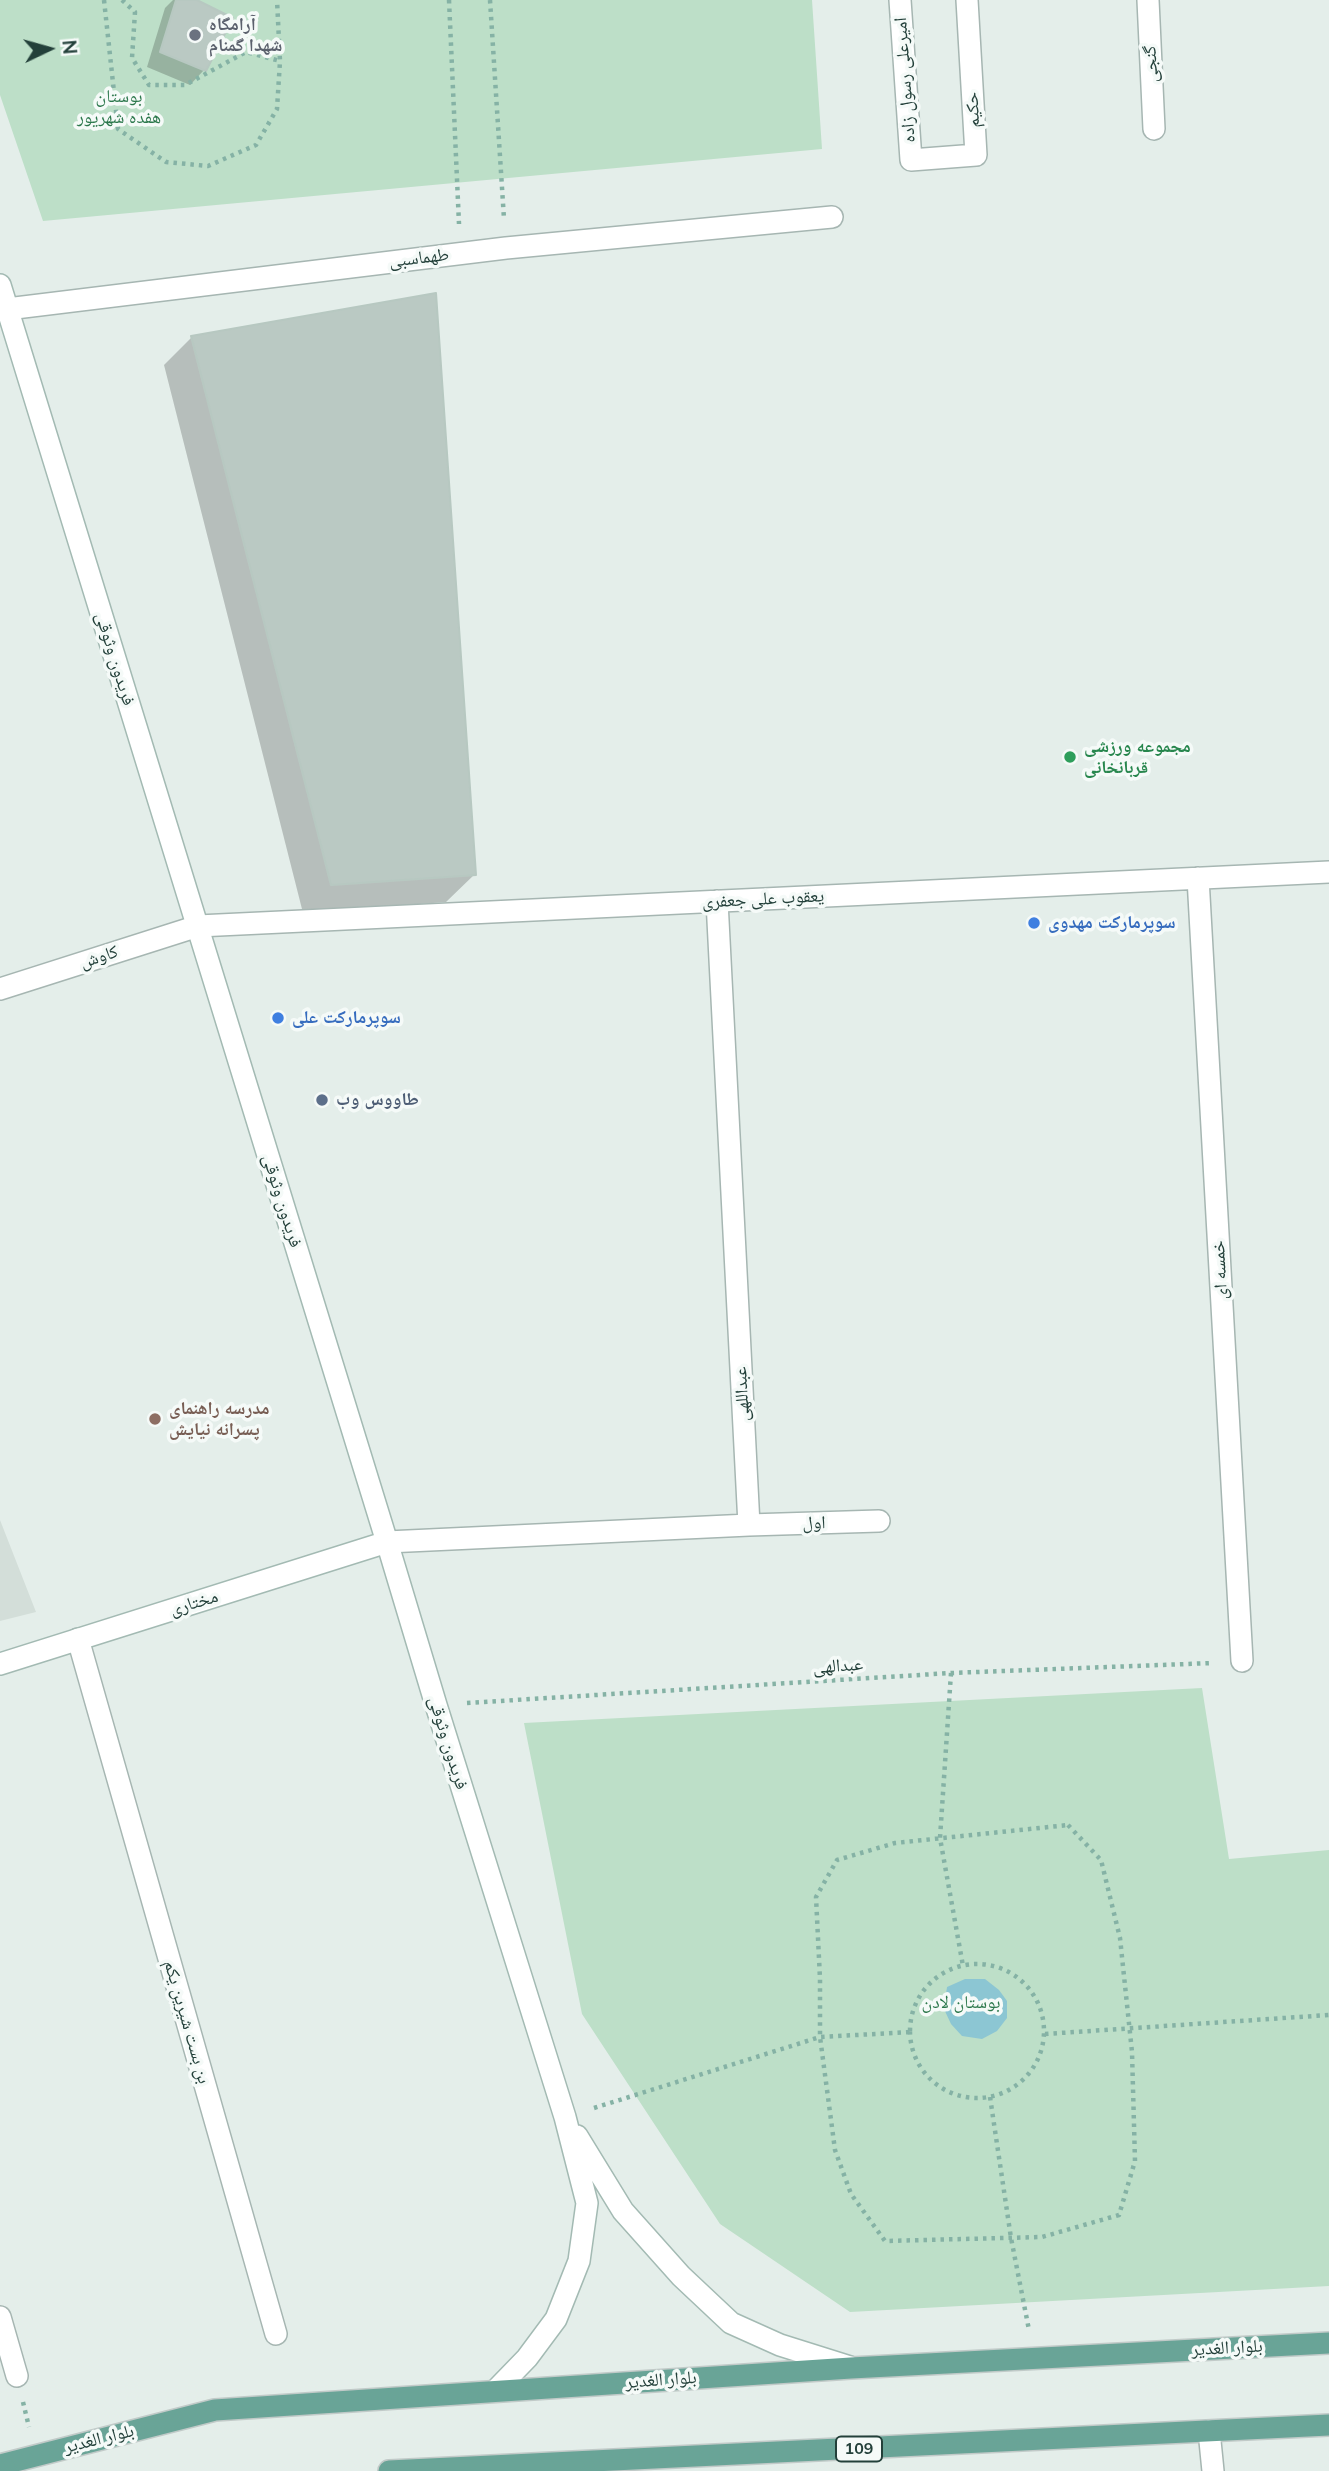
<!DOCTYPE html>
<meta charset="utf-8">
<style>
body{margin:0}
#map{position:relative;width:1329px;height:2471px;overflow:hidden;background:#e4eeea;font-family:Mulish,sans-serif}
canvas{display:block}
.north{position:absolute;left:14px;top:14px;width:70px;height:70px;-webkit-text-stroke:5px #f5faf8;paint-order:stroke;rotate:85deg;font-size:19px;font-weight:700;line-height:28px;text-align:center;color:#23403a}
.north::after{content:'';display:block;margin:auto;width:24px;height:32px;background:#23403a;clip-path:polygon(50% 0,100% 100%,50% 72%,0 100%)}
</style>
<div id="map">
<canvas width="1329" height="2471"></canvas>
<div class="north">N</div>
</div>
<script>
const ctx = document.querySelector('canvas').getContext('2d');
ctx.lineJoin = 'round';
function fill(path, color) { ctx.fillStyle = color; ctx.fill(path, 'evenodd'); }
const toPath = rows => new Path2D(rows.map(r => 'M' + r).join(''));
function strokePath(path, color, width, dash) { ctx.strokeStyle = color; ctx.lineWidth = width; ctx.lineCap = dash ? 'butt' : 'round'; ctx.setLineDash(dash || []); ctx.stroke(path); }
function label(font, color, halo, rows, align = 'center') {
  ctx.font = font + ' Mulish,"Noto Naskh Arabic",sans-serif'; ctx.lineWidth = 7; ctx.setLineDash([]); ctx.textBaseline = 'middle'; ctx.strokeStyle = halo; ctx.fillStyle = color; for (const [text, x, y, turn = 0] of rows) {
    ctx.save(); ctx.translate(x, y); ctx.rotate((+turn || 0) * Math.PI / 180); ctx.textAlign = isNaN(turn) ? turn : align; if (halo) ctx.strokeText(text, 0, 0); ctx.fillText(text, 0, 0); ctx.restore();
  }
}
fill(toPath([
 [0,1520,36,1612,0,1621]
]), '#d3ded9');
fill(toPath([
 [0,0,812,0,822,149,43,221,0,95],
 [1202,1688,1229,1859,1329,1850,1329,2286,850,2312,720,2224,582,2014,524,1723]
]), '#bddfc8');
fill(toPath([
 [965,1979,985,1979,999,1990,1007,2001,1007,2018,997,2031,982,2039,962,2036,951,2024,944,2009,947,1987]
]), '#8cc6d3');
fill(toPath([
 [173,0,193,0,204,70,190,85,147,67,165,8],
 [192,337,475,874,446,902,303,913,164,365]
]), '#0003');
const building = toPath([
 [176,0,197,0,233,18,206,71,160,52,176,0],
 [436,293,476,875,331,885,191,336,436,293]
]);
fill(building, '#bac9c3');
strokePath(building, '#b7c8c1', 2);
const street = toPath([
 [900,0,911,160,976,155,967,0],
 [1148,0,1154,129],
 [7,309,506,248,832,217],
 [1198,878,1242,1661],
 [0,989,198,926,1329,872],
 [749,1525,879,1521],
 [387,1542,749,1525,717,901],
 [78,1639,276,2334],
 [0,2317,17,2376],
 [1209,2431,1213,2471]
]);
const secondary = toPath([
 [0,285,387,1542,436,1705,565,2117,587,2203,579,2261,556,2319,527,2358,495,2391],
 [0,1664,387,1542],
 [577,2136,623,2211,681,2276,731,2323,780,2345,850,2367]
]);
const primary = toPath([
 [0,2465,215,2410,851,2368,1329,2343],
 [389,2471,1329,2425]
]);
strokePath(street, '#a6b6b2', 24);
strokePath(secondary, '#a3bab3', 24);
strokePath(primary, '#c1cac8', 24);
strokePath(toPath([
 [104,0,118,129,166,162,208,166,256,145,277,109,280,61,277,0],
 [122,0,135,12,132,58,149,85,185,85,246,52,280,61],
 [449,0,459,224],
 [490,0,504,219],
 [951,1673,940,1838,963,1966],
 [467,1703,951,1673,1213,1663],
 [1068,1825,1101,1860,1120,1938,1132,2052,1135,2161,1119,2215,1042,2237,885,2241,851,2194,835,2150,820,2037,820,1979,816,1897,837,1860,895,1843,1068,1825],
 '910 2031a67 67 0 1 1 134 0a67 67 0 1 1-134 0Z',
 [1045,2034,1329,2015],
 [990,2097,1011,2238,1029,2330],
 [594,2108,820,2037,911,2032],
 [23,2402,29,2427]
]), '#85b2a5', 4.5, [3.5, 5]);
strokePath(street, '#fff', 21);
strokePath(secondary, '#fff', 21);
strokePath(primary, '#69a497', 21);
for (const [x, y, r, color] of [
 [195,35,7,"#6b7280"],
 [1070,757,7,"#2e9e5b"],
 [1034,923,7,"#3f7fe0"],
 [278,1018,7,"#3f7fe0"],
 [322,1100,7,"#5c6f8a"],
 [155,1419,7,"#8d6e63"]
]) { const dot = new Path2D(); dot.arc(x, y, r, 0, 2 * Math.PI); ctx.fillStyle = color; ctx.fill(dot); strokePath(dot, '#f5faf8', 2.5); }
for (const [x, y, w] of [
 [859,2449,46]
]) { const box = new Path2D(); box.roundRect(x - w / 2, y - 12.5, w, 25, 5); ctx.fillStyle = '#f5faf8'; ctx.fill(box); strokePath(box, '#23403a', 2); }
label('bold 16px', '#23403a', null, [
 ["109",859,2449]
]);
label('bold 18px', '#5b616d', '#f5faf8', [
 ["آرامگاه",209,25],
 ["شهدا گمنام",209,46]
], 'left');
label('18px', '#23403a', '#f5faf8', [
 ["گنجی",1151,64,-93],
 ["امیرعلی رسول زاده",905,80,-94],
 ["حکیم",973,110,-93],
 ["طهماسبی",419,258,-7],
 ["فریدون وثوقی",115,659,73],
 ["یعقوب علی جعفری",763,899,-3],
 ["کاوش",99,957,-18],
 ["فریدون وثوقی",282,1201,73],
 ["خمسه ای",1220,1270,-93],
 ["عبداللهی",742,1394,-93],
 ["اول",814,1523,-2],
 ["مختاری",194,1603,-17],
 ["عبدالهی",838,1666,-4],
 ["فریدون وثوقی",448,1743,73],
 ["بن بست شیرین یکم",187,2022,74],
 ["بلوار الغدیر",1227,2348,-3],
 ["بلوار الغدیر",661,2380,-4],
 ["بلوار الغدیر",99,2439,-14]
]);
label('18px', '#2c784c', '#f5faf8', [
 ["بوستان",119,97],
 ["هفده شهریور",119,118],
 ["بوستان لادن",961,2003]
]);
label('bold 18px', '#27864d', '#f5faf8', [
 ["مجموعه ورزشی",1084,747],
 ["قربانخانی",1084,768]
], 'left');
label('bold 18px', '#366cbe', '#f5faf8', [
 ["سوپرمارکت مهدوی",1048,923],
 ["سوپرمارکت علی",292,1018]
], 'left');
label('bold 18px', '#4e5e75', '#f5faf8', [
 ["طاووس وب",336,1100]
], 'left');
label('bold 18px', '#785e54', '#f5faf8', [
 ["مدرسه راهنمای",169,1409],
 ["پسرانه نیایش",169,1430]
], 'left');
</script>
